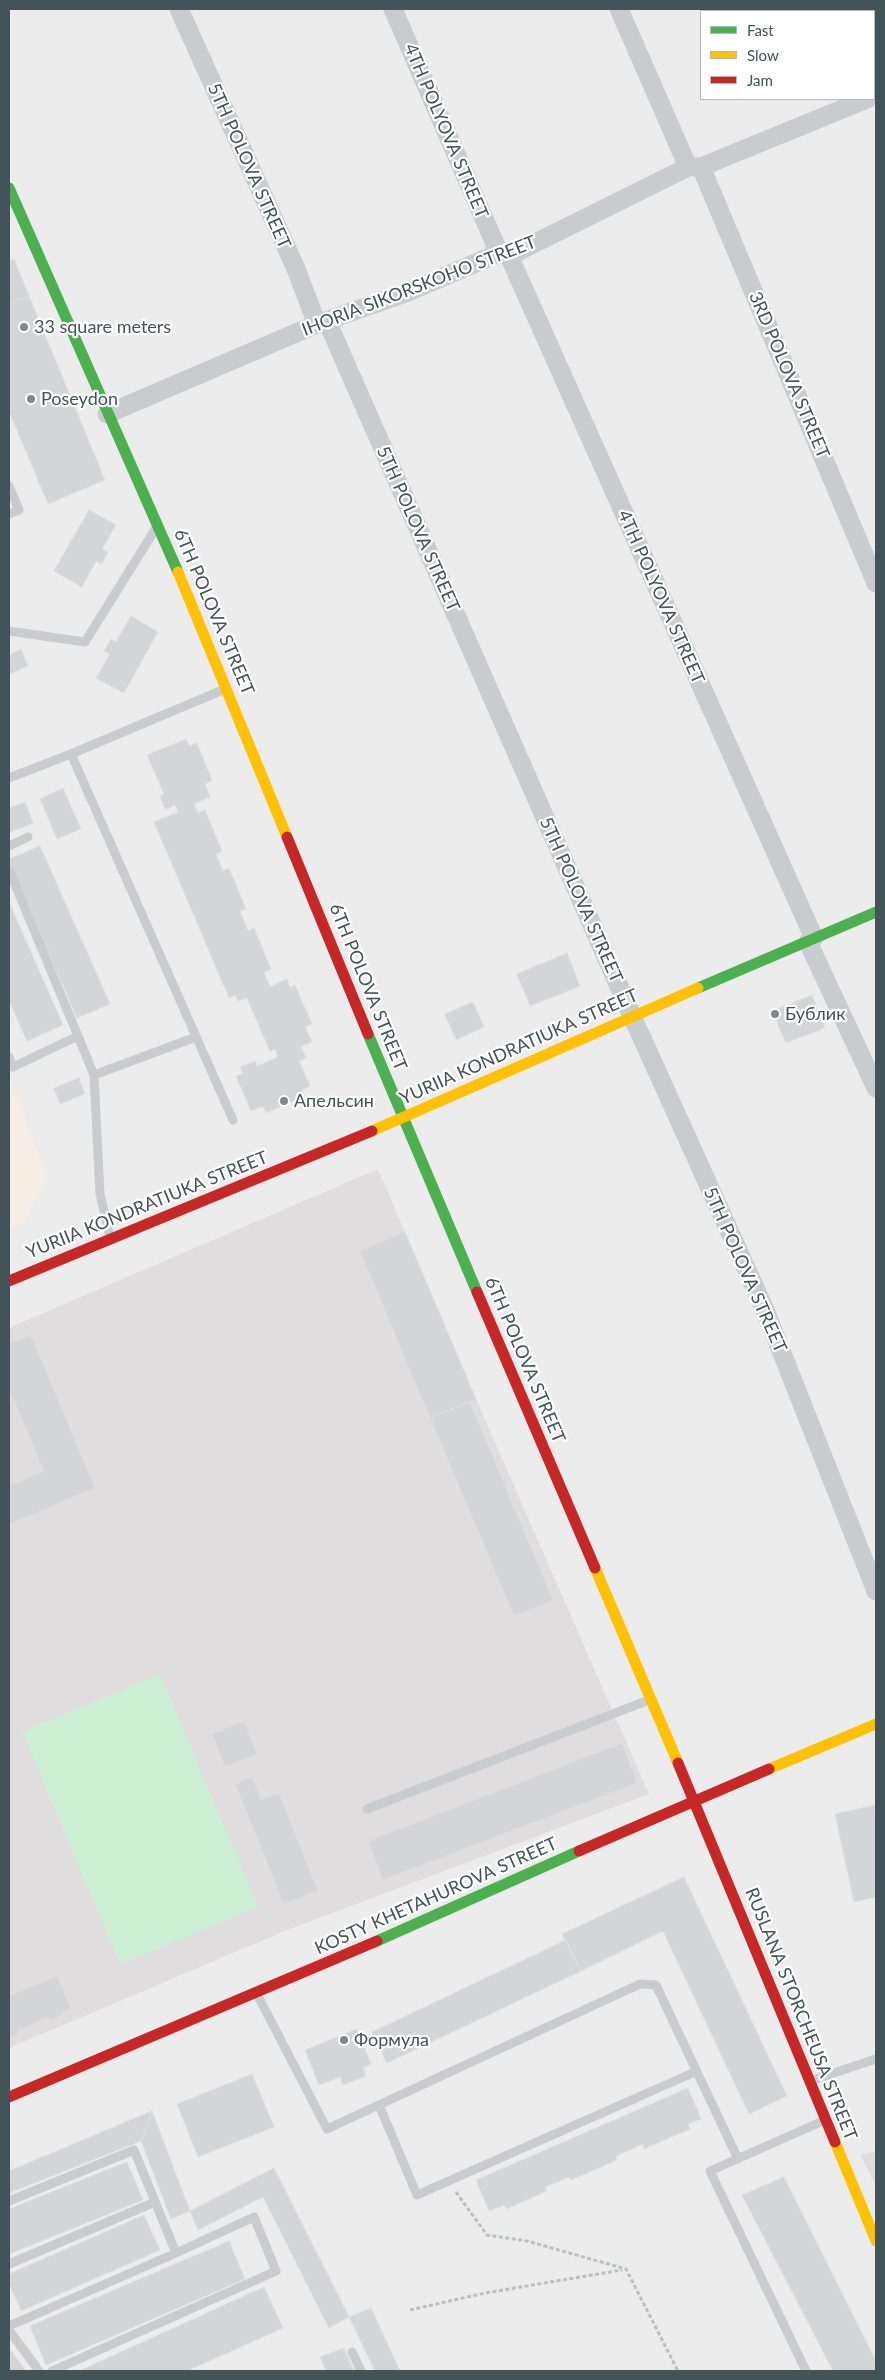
<!DOCTYPE html>
<meta charset="utf-8">
<style>
body{margin:0}
#map{position:relative;width:885px;height:2380px;overflow:hidden;background:#edecec;font-family:Lato,sans-serif}
canvas{display:block}
.frame{position:absolute;inset:0;border:10px solid #42535a;pointer-events:none}
.legend{position:absolute;left:700px;top:10px;width:175px;height:90px;box-sizing:border-box;background:#fff;border:1px solid #b3babd;margin:0;padding:6px 9px;list-style:none;font-size:15px;color:#42535a}
.legend li{display:flex;align-items:center;gap:10px;height:25px}
.legend b{width:25px;border:1px solid #b3babd}
</style>
<div id="map">
<canvas width="885" height="2380"></canvas>
<div class="frame"></div>
<ul class="legend">
<li><b style="height:6px;background:#4caf50"></b>Fast</li>
<li><b style="height:6px;background:#ffc107"></b>Slow</li>
<li><b style="height:6px;background:#c62828"></b>Jam</li>
</ul>
</div>
<script>
const ctx = document.querySelector('canvas').getContext('2d');
ctx.lineJoin = 'round';
function fill(path, color) { ctx.fillStyle = color; ctx.fill(path, 'evenodd'); }
const toPath = rows => new Path2D(rows.map(r => 'M' + r).join(''));
function strokePath(path, color, width, dash) { ctx.strokeStyle = color; ctx.lineWidth = width; ctx.lineCap = dash ? 'butt' : 'round'; ctx.setLineDash(dash || []); ctx.stroke(path); }
function label(font, color, halo, rows, align = 'center') {
  ctx.font = font + ' Lato,sans-serif'; ctx.lineWidth = 4.5; ctx.setLineDash([]); ctx.textBaseline = 'middle'; ctx.strokeStyle = halo; ctx.fillStyle = color; for (const [text, x, y, turn = 0] of rows) {
    ctx.save(); ctx.translate(x, y); ctx.rotate((+turn || 0) * Math.PI / 180); ctx.textAlign = isNaN(turn) ? turn : align; if (halo) ctx.strokeText(text, 0, 0); ctx.fillText(text, 0, 0); ctx.restore();
  }
}
fill(toPath([
 [9,1074,47,1178,23,1223,9,1228]
]), '#f6eee5');
fill(toPath([
 [378,1169,476,1399,649,1794,287,1930,9,2048,9,1328],
 [876,2151,876,2187,861,2155]
]), '#dfddde');
fill(toPath([
 [160,1674,258,1907,120,1964,22,1732]
]), '#cdf0d4');
const building = toPath([
 [14,259,29,296,9,304,9,261,14,259],
 [29,296,105,480,48,504,9,411,9,304,29,296],
 [89,510,116,525,102,549,108,552,102,564,96,561,82,587,54,571,89,510],
 [131,616,158,632,124,693,96,678,110,654,104,651,111,639,116,642,131,616],
 [21,649,28,666,9,674,9,655,21,649],
 [186,739,190,746,197,743,212,781,205,784,210,797,194,804,198,813,205,810,222,851,216,854,223,871,229,868,246,909,240,911,248,931,254,928,271,969,264,973,270,987,287,979,290,988,295,985,312,1024,305,1027,312,1042,301,1046,306,1058,299,1061,310,1086,302,1090,305,1096,266,1113,263,1106,251,1111,236,1076,243,1073,240,1067,255,1061,257,1066,278,1057,275,1049,270,1051,247,998,238,1001,235,995,229,998,154,822,178,812,175,805,165,809,160,796,164,794,147,755,186,739],
 [63,788,81,829,57,839,40,799,63,788],
 [25,802,33,823,9,833,9,808,25,802],
 [40,846,110,1004,77,1018,9,862,9,859,40,846],
 [9,902,63,1025,27,1041,9,1000,9,902],
 [567,953,580,986,530,1006,517,974,567,953],
 [812,995,825,1028,786,1043,772,1011,812,995],
 [473,1002,484,1027,456,1040,445,1014,473,1002],
 [79,1078,85,1094,60,1104,54,1088,79,1078],
 [405,1232,476,1399,430,1418,360,1251,405,1232],
 [31,1335,95,1488,9,1524,9,1486,44,1471,9,1389,9,1344,31,1335],
 [470,1402,553,1600,514,1616,430,1418,470,1402],
 [244,1721,257,1754,225,1767,212,1734,244,1721],
 [622,1743,637,1783,383,1880,368,1841,622,1743],
 [252,1777,261,1799,279,1793,318,1891,284,1904,235,1784,252,1777],
 [875,1805,876,1897,854,1902,835,1814,875,1805],
 [684,1877,787,2096,749,2114,663,1931,581,1971,562,1934,684,1877],
 [566,1940,581,1971,387,2063,372,2032,566,1940],
 [57,1976,71,2008,61,2012,62,2015,51,2021,49,2017,18,2030,19,2033,9,2037,9,1996,57,1976],
 [357,2029,371,2064,363,2068,366,2076,343,2085,340,2077,319,2085,305,2050,357,2029],
 [252,2074,274,2127,198,2157,177,2104,252,2074],
 [688,2088,701,2119,688,2124,690,2129,644,2149,643,2144,616,2156,617,2160,571,2180,569,2177,545,2187,547,2191,506,2209,505,2205,489,2211,476,2180,688,2088],
 [152,2111,141,2141,9,2193,9,2171,152,2111],
 [152,2111,190,2211,171,2219,141,2141,152,2111],
 [127,2162,143,2200,9,2254,9,2209,127,2162],
 [274,2168,349,2317,329,2328,263,2197,198,2230,190,2211,274,2168],
 [784,2177,876,2361,876,2371,833,2371,742,2195,784,2177],
 [144,2215,160,2250,21,2311,9,2283,9,2274,144,2215],
 [229,2241,245,2279,46,2365,30,2326,229,2241],
 [264,2287,283,2328,187,2371,79,2371,264,2287],
 [371,2308,400,2371,375,2371,349,2317,371,2308],
 [9,2348,26,2371,9,2371,9,2348],
 [344,2348,354,2371,326,2371,320,2357,344,2348]
]);
fill(building, '#d4d5d7');
strokePath(building, '#dededf', 1);
strokePath(toPath([
 [456,2192,487,2235,527,2241,626,2269,678,2371],
 [410,2310,485,2293,622,2270]
]), '#b4c3bc', 3, [4, 2.5]);
strokePath(toPath([
 [9,486,19,510,9,514],
 [9,631,85,642,156,528],
 [225,689,71,754,233,1120],
 [9,778,71,754],
 [9,846,28,837],
 [9,870,78,1036],
 [9,1057,13,1067,78,1036,94,1075],
 [110,1237,100,1194,94,1075,196,1037],
 [367,1809,649,1700],
 [258,1996,327,2129,640,1984,656,1985,738,2159],
 [813,2080,876,2059],
 [379,2105,417,2195,697,2071],
 [9,2201,134,2150,176,2253,9,2326],
 [9,2264,155,2202],
 [9,2330,39,2371],
 [352,2352,361,2371],
 [52,2371,276,2271,254,2217,176,2253],
 [806,2371,710,2171,823,2121]
]), '#c8ccce', 9);
strokePath(toPath([
 [179,9,296,269,317,324],
 [393,9,499,253],
 [619,9,688,167],
 [847,9,848,11],
 [874,73,876,79],
 [701,167,876,583],
 [509,256,814,938],
 [327,321,632,1016,765,1310,876,1591],
 [107,414,317,324,408,292,499,253,509,256,688,167,701,167,867,99],
 [808,942,876,1088]
]), '#c8ccce', 19);
strokePath(toPath([
 [9,188,178,572],
 [698,988,876,912],
 [368,1034,477,1292],
 [377,1941,579,1851]
]), '#4caf50', 11);
strokePath(toPath([
 [178,572,287,837],
 [372,1131,698,988],
 [595,1568,678,1763],
 [769,1769,876,1724],
 [835,2142,876,2241]
]), '#ffc107', 11);
strokePath(toPath([
 [287,837,368,1034],
 [9,1281,372,1131],
 [477,1292,595,1568],
 [678,1763,835,2142],
 [579,1851,769,1769],
 [9,2097,377,1941]
]), '#c62828', 11);
for (const [x, y, r, color] of [
 [24,327,5,"#7e898d"],
 [31,399,5,"#7e898d"],
 [775,1014,5,"#7e898d"],
 [284,1101,5,"#7e898d"],
 [344,2040,5,"#7e898d"]
]) { const dot = new Path2D(); dot.arc(x, y, r, 0, 2 * Math.PI); ctx.fillStyle = color; ctx.fill(dot); strokePath(dot, '#fff', 2); }
label('18px', '#42535a', '#fff', [
 ["4TH POLYOVA STREET",446,131,67],
 ["5TH POLOVA STREET",249,166,66],
 ["IHORIA SIKORSKOHO STREET",419,286,-21],
 ["3RD POLOVA STREET",789,375,67],
 ["5TH POLOVA STREET",418,529,66],
 ["4TH POLYOVA STREET",661,597,66],
 ["6TH POLOVA STREET",214,612,67],
 ["5TH POLOVA STREET",581,900,66],
 ["6TH POLOVA STREET",368,987,68],
 ["YURIIA KONDRATIUKA STREET",519,1047,-24],
 ["YURIIA KONDRATIUKA STREET",147,1205,-22],
 ["5TH POLOVA STREET",745,1270,66],
 ["6TH POLOVA STREET",525,1360,67],
 ["KOSTY KHETAHUROVA STREET",436,1896,-24],
 ["RUSLANA STORCHEUSA STREET",801,2014,68]
]);
label('18px', '#42535a', '#fff', [
 ["33 square meters",34,327],
 ["Poseydon",41,399],
 ["Бублик",785,1014],
 ["Апельсин",294,1101],
 ["Формула",354,2040]
], 'left');
</script>
